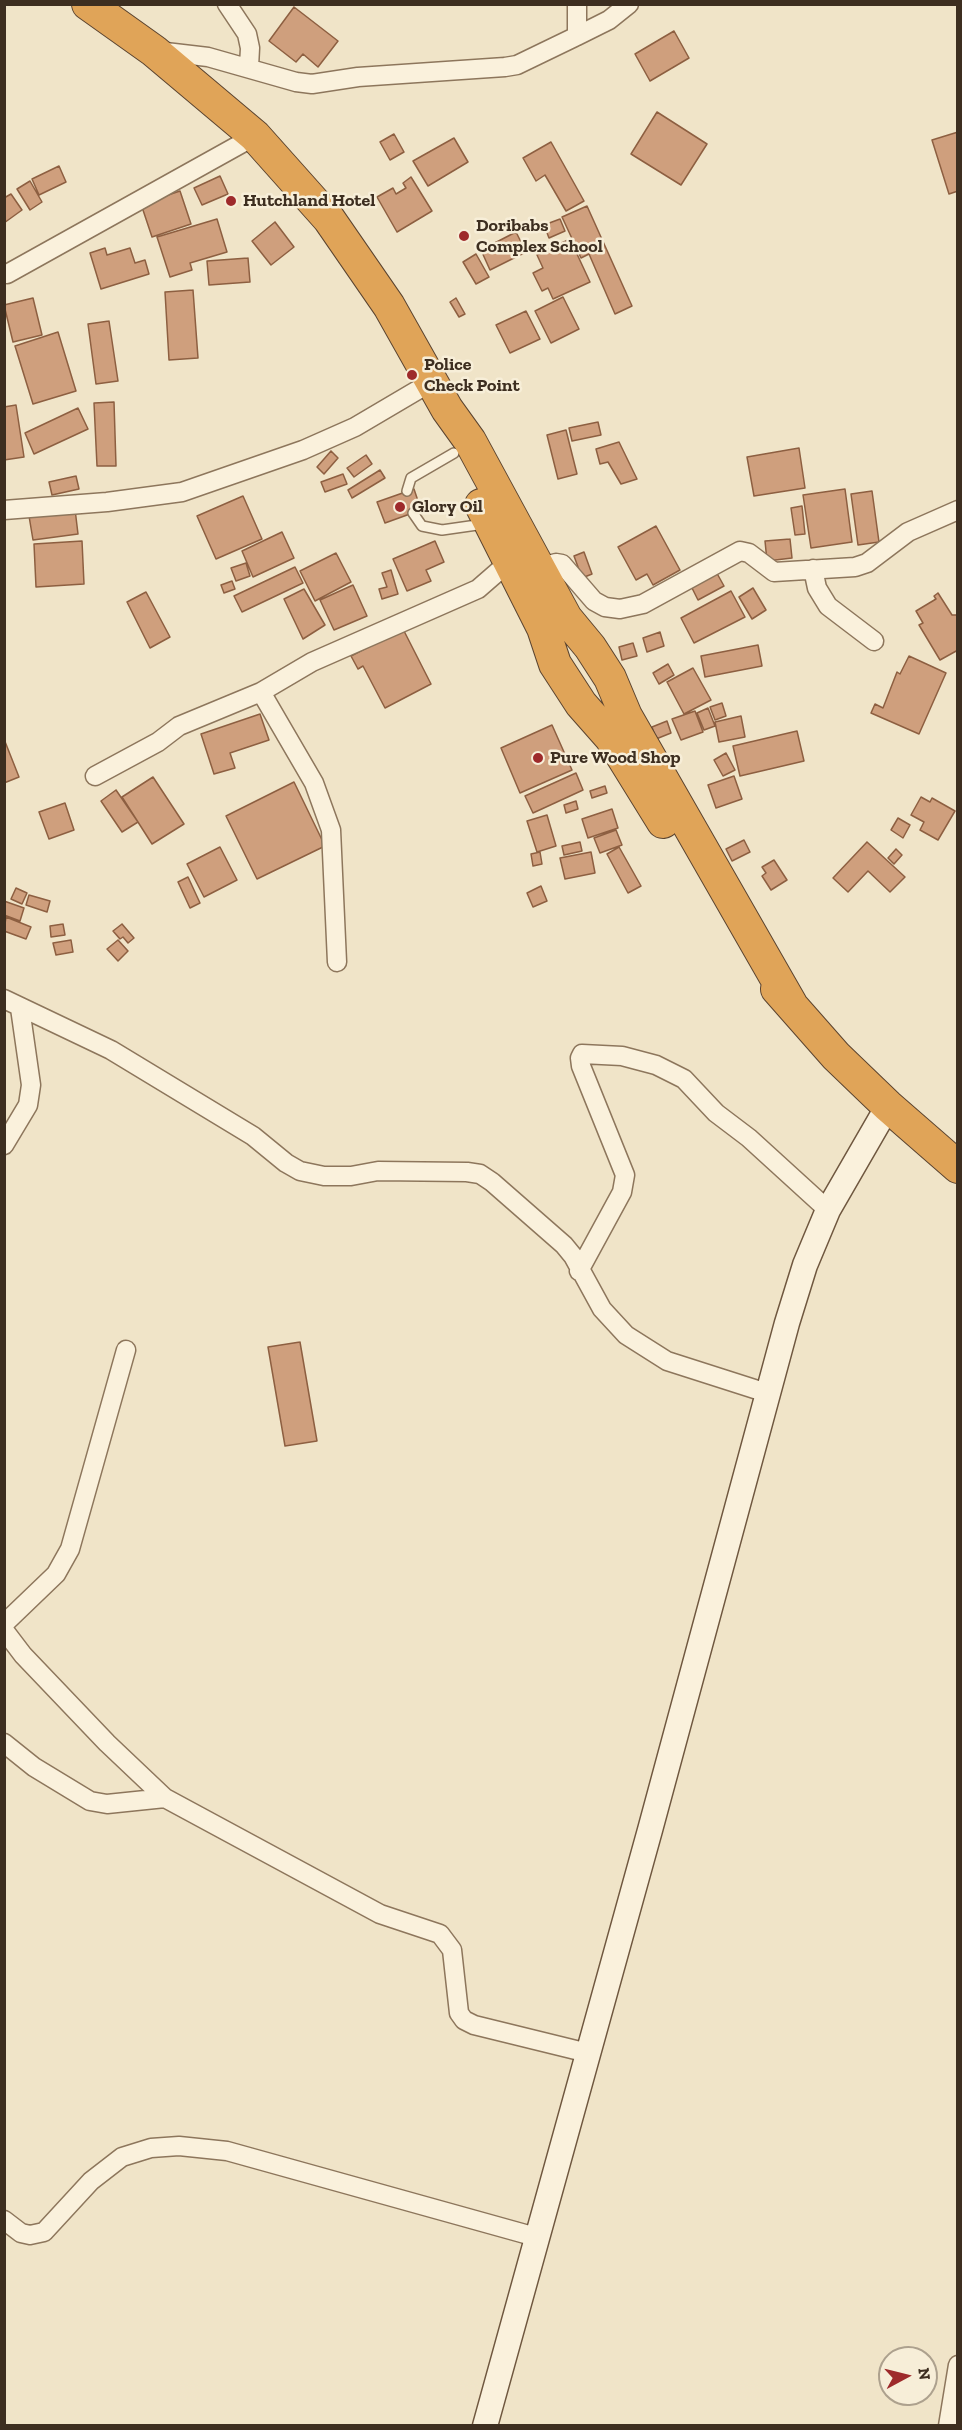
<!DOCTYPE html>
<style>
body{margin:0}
#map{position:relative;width:962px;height:2430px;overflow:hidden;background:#f0e4c8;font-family:"Zilla Slab",serif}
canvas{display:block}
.frame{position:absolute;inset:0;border:6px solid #3d2e20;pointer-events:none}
.north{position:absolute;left:878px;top:2346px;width:60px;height:60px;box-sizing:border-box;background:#f7eed8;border:2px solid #ada18e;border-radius:50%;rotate:83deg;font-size:16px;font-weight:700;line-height:24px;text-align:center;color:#3d2e20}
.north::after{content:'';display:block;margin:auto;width:21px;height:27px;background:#9e2a2b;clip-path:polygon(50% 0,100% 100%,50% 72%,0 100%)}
</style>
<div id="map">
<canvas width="962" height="2430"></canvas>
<div class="frame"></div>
<div class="north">N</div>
</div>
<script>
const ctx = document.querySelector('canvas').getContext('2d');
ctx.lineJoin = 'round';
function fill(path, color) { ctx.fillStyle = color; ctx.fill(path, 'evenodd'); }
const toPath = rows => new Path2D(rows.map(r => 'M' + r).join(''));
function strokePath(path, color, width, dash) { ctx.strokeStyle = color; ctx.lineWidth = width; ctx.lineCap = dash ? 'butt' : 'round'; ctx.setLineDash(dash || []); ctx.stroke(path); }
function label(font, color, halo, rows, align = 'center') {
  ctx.font = font + ' "Zilla Slab",serif'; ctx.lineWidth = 5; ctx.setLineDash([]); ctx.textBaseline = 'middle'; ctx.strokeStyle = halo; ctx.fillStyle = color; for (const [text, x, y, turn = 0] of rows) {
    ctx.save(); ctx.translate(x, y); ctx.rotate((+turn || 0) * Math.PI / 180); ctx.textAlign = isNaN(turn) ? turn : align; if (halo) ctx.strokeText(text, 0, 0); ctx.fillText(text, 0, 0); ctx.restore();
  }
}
const building = toPath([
 [294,7,338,41,318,67,303,54,296,62,269,41,294,7],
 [674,31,689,58,650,81,635,54,674,31],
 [657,112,707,144,681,185,631,154,657,112],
 [958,132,958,191,949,194,932,140,958,132],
 [394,134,404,152,390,160,380,142,394,134],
 [454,138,468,162,428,186,413,161,454,138],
 [551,142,584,201,566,211,545,175,536,181,523,158,551,142],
 [59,166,66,182,39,195,32,179,59,166],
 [220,176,228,194,202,205,194,188,220,176],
 [411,177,432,211,397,232,377,197,393,188,396,194,406,188,403,183,411,177],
 [30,181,42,202,30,210,17,189,30,181],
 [180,191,191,224,152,237,141,204,180,191],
 [11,194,22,210,4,223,4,198,11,194],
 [587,206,632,306,615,314,589,254,581,258,562,217,587,206],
 [217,219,227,252,190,263,192,270,170,277,157,237,217,219],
 [560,219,565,231,549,238,544,225,560,219],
 [275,222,294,247,271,265,252,241,275,222],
 [516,232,526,252,490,270,481,250,516,232],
 [570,239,590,282,553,299,548,288,542,291,533,273,543,268,537,255,570,239],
 [105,248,107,255,130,248,135,263,145,260,149,274,101,289,90,253,105,248],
 [476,254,489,277,476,284,463,262,476,254],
 [248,258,250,282,209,285,207,261,248,258],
 [193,290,198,358,169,360,165,292,193,290],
 [563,297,579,329,551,343,535,311,563,297],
 [33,298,42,335,13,342,4,305,33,298],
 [456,298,465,314,459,317,450,302,456,298],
 [526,311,540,339,510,353,496,325,526,311],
 [109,321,118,381,96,384,88,324,109,321],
 [58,332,76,391,33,404,15,346,58,332],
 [114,402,116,466,97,466,94,403,114,402],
 [16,405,24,457,4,460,4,407,16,405],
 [78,408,88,429,34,454,25,433,78,408],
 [598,422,601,435,572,441,569,428,598,422],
 [566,430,577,474,558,479,547,435,566,430],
 [619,442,637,479,621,484,608,462,600,464,596,449,619,442],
 [799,448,805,488,754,496,747,457,799,448],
 [331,451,338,458,324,474,317,467,331,451],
 [366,455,372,464,354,477,347,468,366,455],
 [380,470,385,478,352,498,348,490,380,470],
 [343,474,347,484,325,492,321,482,343,474],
 [76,476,79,489,52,495,49,482,76,476],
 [414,489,421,510,385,523,377,502,414,489],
 [845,489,852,542,811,548,803,495,845,489],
 [872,491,879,542,858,545,851,494,872,491],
 [243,496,262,539,216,559,197,516,243,496],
 [802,506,805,534,795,535,791,508,802,506],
 [75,509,78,534,33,540,29,516,75,509],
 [656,526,680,570,653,585,647,574,636,580,618,547,656,526],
 [282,532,294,558,253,577,242,551,282,532],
 [790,539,792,558,767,561,765,541,790,539],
 [82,541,84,584,36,587,34,544,82,541],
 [435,541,444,562,426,570,431,581,407,591,393,559,435,541],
 [584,552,592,574,582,578,574,556,584,552],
 [336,553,351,582,315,601,300,571,336,553],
 [246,563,250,576,236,581,231,568,246,563],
 [295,567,303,583,242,612,234,596,295,567],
 [714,568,724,586,698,600,689,582,714,568],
 [391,570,398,594,382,599,379,589,387,587,382,573,391,570],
 [232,581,235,589,224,593,221,585,232,581],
 [353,585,367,616,334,630,320,600,353,585],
 [753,588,766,610,752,619,739,597,753,588],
 [304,589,325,625,303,639,284,599,304,589],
 [731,591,745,617,694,643,681,618,731,591],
 [146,592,170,637,150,648,127,602,146,592],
 [938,593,952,615,958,615,958,650,940,660,919,625,923,623,916,611,936,599,934,596,938,593],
 [403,629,431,684,385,708,363,666,358,669,351,656,403,629],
 [660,632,664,646,647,652,643,638,660,632],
 [633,643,637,656,622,660,619,647,633,643],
 [758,645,762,666,705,677,701,656,758,645],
 [909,656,946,673,919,734,871,713,875,704,883,708,897,672,900,674,909,656],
 [668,664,674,675,659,684,653,673,668,664],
 [693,668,711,700,684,714,667,682,693,668],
 [722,703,726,716,715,720,710,707,722,703],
 [708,708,715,726,704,730,697,713,708,708],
 [695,711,703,732,681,740,672,719,695,711],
 [260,714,269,740,230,753,235,768,214,774,201,734,260,714],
 [741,716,745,737,719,742,715,722,741,716],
 [667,721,671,733,656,739,652,727,667,721],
 [552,725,572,770,520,793,501,748,552,725],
 [797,731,804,761,740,776,733,746,797,731],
 [4,739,19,777,4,783,4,739],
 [726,753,735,770,723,776,714,760,726,753],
 [576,773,583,790,533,813,525,796,576,773],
 [734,776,742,799,716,808,708,785,734,776],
 [153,777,184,824,152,844,122,797,153,777],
 [294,782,325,846,257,879,226,816,294,782],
 [605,786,607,793,592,798,590,791,605,786],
 [116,790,138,822,122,832,101,801,116,790],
 [921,797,930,802,932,798,955,811,938,840,920,830,924,822,911,815,921,797],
 [576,801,578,809,566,813,564,805,576,801],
 [65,803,74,830,49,839,39,812,65,803],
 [612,809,618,828,588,838,582,819,612,809],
 [547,815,556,846,537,852,527,821,547,815],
 [898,818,910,825,903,838,891,830,898,818],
 [616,830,622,845,600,853,594,838,616,830],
 [744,840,750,852,732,861,726,849,744,840],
 [580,842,582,851,564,855,562,846,580,842],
 [867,842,905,877,890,892,868,871,848,892,833,878,867,842],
 [220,847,237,880,204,897,187,864,220,847],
 [619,847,641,886,628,893,607,854,619,847],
 [896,849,902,855,894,864,888,858,896,849],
 [540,852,542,864,533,866,531,854,540,852],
 [591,852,595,873,565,879,560,858,591,852],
 [774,860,787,880,771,890,762,876,766,873,762,867,774,860],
 [188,877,200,903,190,908,178,882,188,877],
 [541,886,547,901,533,907,527,893,541,886],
 [16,888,27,893,22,904,11,899,16,888],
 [29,895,50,901,47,912,26,905,29,895],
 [4,901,24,908,20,921,4,915,4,901],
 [6,917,31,927,26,939,4,931,6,917],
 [63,924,65,935,51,937,50,926,63,924],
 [122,924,134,938,128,943,123,937,120,939,113,931,122,924],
 [71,940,73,952,56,955,53,943,71,940],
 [118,940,128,951,118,961,107,949,118,940],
 [300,1342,317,1441,285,1446,268,1347,300,1342]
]);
fill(building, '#cf9f7d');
strokePath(building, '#8d5f41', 1.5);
const lane = toPath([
 [407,491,411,478,454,453],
 [413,513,422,526,442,530,484,524]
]);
const street = toPath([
 [227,4,247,34,250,48,249,67],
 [577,4,577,36],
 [157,51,208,57,296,82,312,84,358,77,505,67,517,65,577,36,609,20,629,4],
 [7,274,255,136],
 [4,510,107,502,182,492,303,450,355,427,433,381],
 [538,568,556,563,562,564,594,601,605,607,620,609,643,604,740,551,749,553,774,572,855,567,867,563,908,532,958,510],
 [813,569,817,588,828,606,874,641],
 [261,692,314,783,331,830,337,962],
 [95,776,158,742,179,726,261,692,312,662,478,589,509,562],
 [4,999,111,1050,253,1136,286,1163,300,1171,324,1176,351,1176,378,1171,467,1172,480,1174,492,1182,564,1245,573,1256,602,1309,626,1335,667,1361,767,1393],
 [4,1145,28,1105,31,1085,20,1008],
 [579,1271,622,1192,625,1175,581,1066,580,1058,582,1054,622,1056,656,1065,684,1079,716,1113,749,1138,828,1210],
 [4,1624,56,1574,70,1549,126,1350],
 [4,1630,23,1655,107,1743,165,1798,380,1914,440,1934,452,1950,459,2013,464,2020,474,2025,588,2053],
 [4,1743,34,1767,90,1801,107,1804,165,1798],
 [4,2220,21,2233,30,2235,44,2232,91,2181,122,2157,151,2148,179,2146,227,2151,536,2237],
 [948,2426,958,2365]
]);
const secondary = toPath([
 [485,2426,650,1830,787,1323,805,1265,828,1210,888,1106]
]);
const highway = toPath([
 [88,4,154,51,255,136,329,219,389,306,447,409,470,441,566,618,590,647,610,678,626,716,791,1004],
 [481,505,543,628,555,664,581,704,611,738,663,822],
 [777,989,836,1056,888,1106,958,1167]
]);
strokePath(lane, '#8d765c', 12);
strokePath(street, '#8d765c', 21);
strokePath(secondary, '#6f573f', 27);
strokePath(highway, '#5b4430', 34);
strokePath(lane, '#faf1dc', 9);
strokePath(street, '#faf1dc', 18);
strokePath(secondary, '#faf1dc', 24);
strokePath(highway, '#e0a458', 32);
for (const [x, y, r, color] of [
 [231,201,6,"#9e2a2b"],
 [464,236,6,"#9e2a2b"],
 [412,375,6,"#9e2a2b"],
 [400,507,6,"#9e2a2b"],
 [538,758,6,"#9e2a2b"]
]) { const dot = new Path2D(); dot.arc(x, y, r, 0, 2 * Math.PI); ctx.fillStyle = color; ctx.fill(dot); strokePath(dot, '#f7eed8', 2); }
label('bold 18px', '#3d2e20', '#f7eed8', [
 ["Hutchland Hotel",243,201],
 ["Doribabs",476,226],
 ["Complex School",476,247],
 ["Police",424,365],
 ["Check Point",424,386],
 ["Glory Oil",412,507],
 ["Pure Wood Shop",550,758]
], 'left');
</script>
